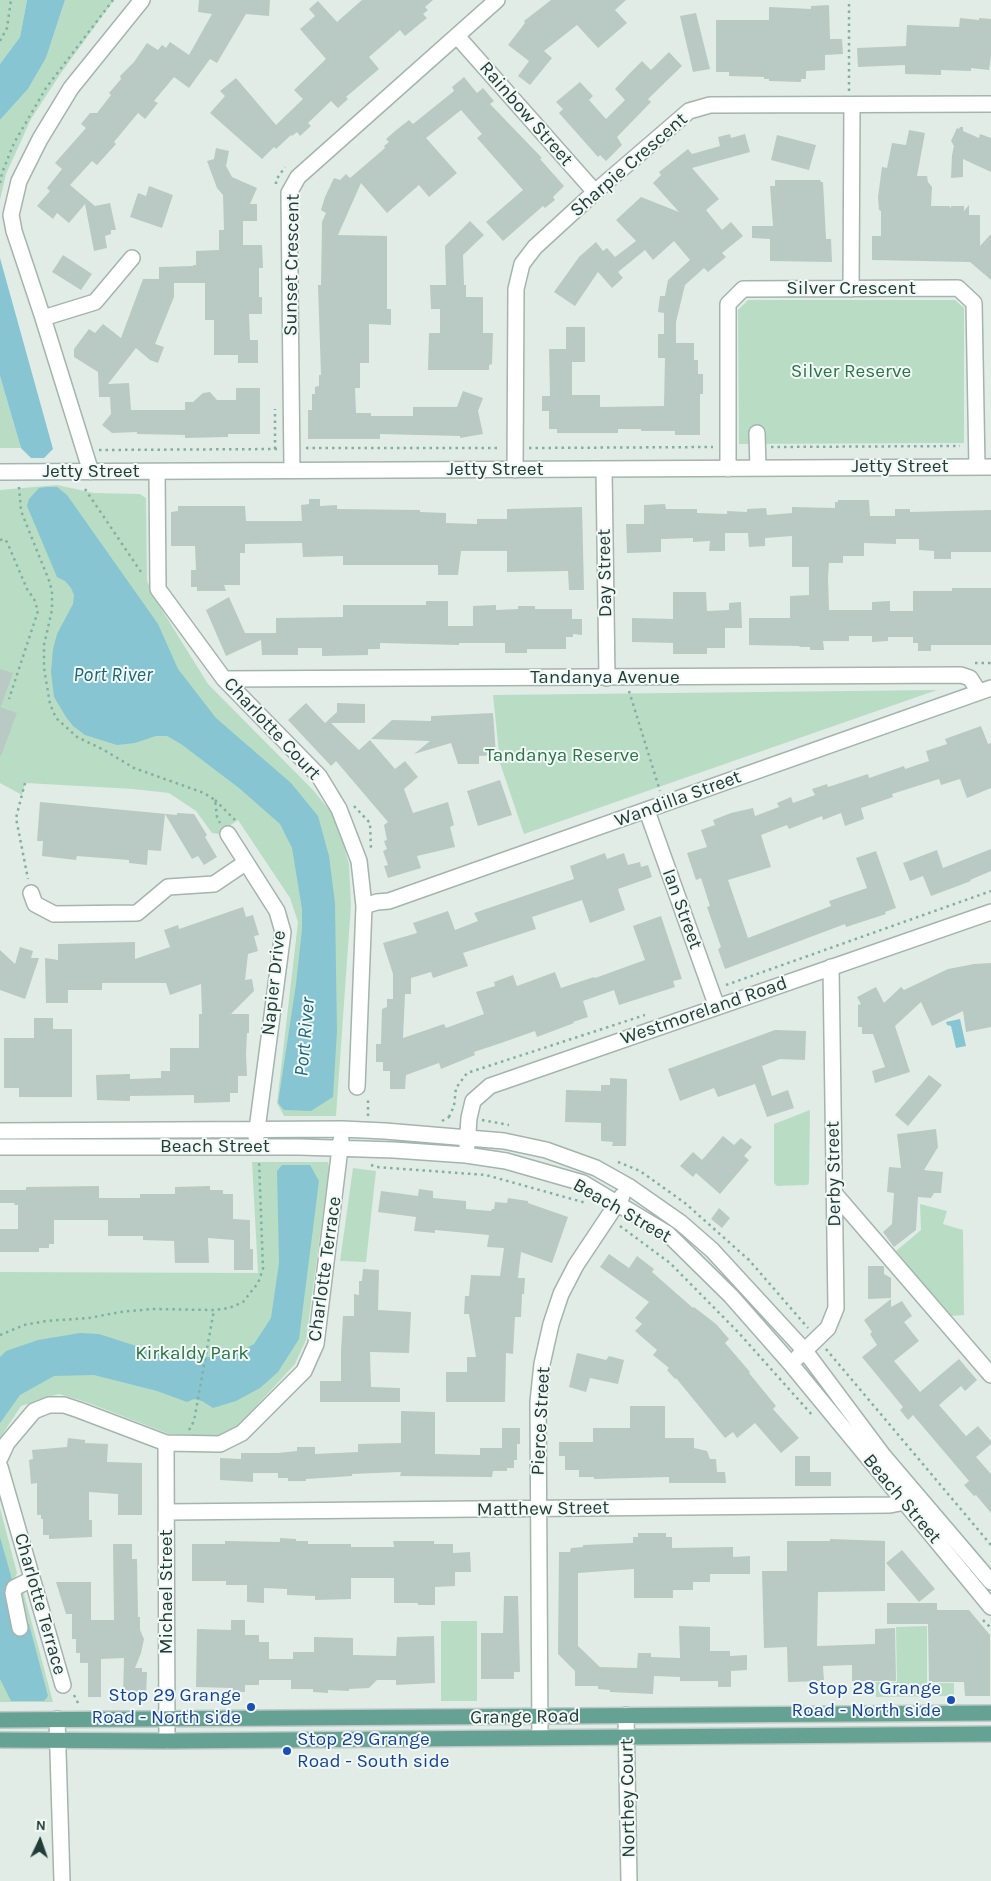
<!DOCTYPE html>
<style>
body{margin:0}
#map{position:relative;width:991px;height:1881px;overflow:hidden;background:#e1ece7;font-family:Karla,sans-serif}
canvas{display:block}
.north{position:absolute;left:15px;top:1816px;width:50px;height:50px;-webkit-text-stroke:4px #f1f8f5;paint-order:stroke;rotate:3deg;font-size:14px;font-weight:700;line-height:20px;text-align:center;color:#213d36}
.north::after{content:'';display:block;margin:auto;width:18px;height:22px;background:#213d36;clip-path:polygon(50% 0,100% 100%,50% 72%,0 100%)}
</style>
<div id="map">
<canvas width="991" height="1881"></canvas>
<div class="north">N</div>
</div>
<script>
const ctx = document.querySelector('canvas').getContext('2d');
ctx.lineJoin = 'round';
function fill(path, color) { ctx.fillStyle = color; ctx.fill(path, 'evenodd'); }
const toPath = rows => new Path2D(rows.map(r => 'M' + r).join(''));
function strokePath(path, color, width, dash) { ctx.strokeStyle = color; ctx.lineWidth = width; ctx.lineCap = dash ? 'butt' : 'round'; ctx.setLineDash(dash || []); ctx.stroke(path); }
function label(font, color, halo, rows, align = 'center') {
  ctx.font = font + ' Karla,sans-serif'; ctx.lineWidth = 4; ctx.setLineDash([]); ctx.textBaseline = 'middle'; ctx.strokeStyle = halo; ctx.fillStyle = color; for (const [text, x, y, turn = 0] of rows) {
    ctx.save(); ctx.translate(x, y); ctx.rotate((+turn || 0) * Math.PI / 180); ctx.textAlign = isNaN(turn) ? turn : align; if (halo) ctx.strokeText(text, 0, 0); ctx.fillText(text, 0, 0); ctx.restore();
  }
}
fill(toPath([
 [0,0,27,0,20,37,0,64],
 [65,0,114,0,61,73,31,119,6,174,0,200,0,120,28,89,46,58],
 [748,300,955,300,964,308,964,443,739,444,738,310],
 [0,376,21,448,0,448],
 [57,485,94,493,140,494,146,498,147,581,157,602,208,684,313,790,336,818,349,864,351,905,336,1116,284,1116,277,1103,298,922,290,898,238,820,218,834,212,833,196,811,169,793,133,789,25,783,22,795,0,783,0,490],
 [937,690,524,834,500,763,493,695],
 [810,1110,809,1183,807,1185,777,1186,774,1183,774,1124],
 [252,1162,328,1162,329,1168,306,1340,295,1364,236,1428,220,1436,169,1434,86,1402,59,1394,21,1406,0,1438,0,1272,258,1273],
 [353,1168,376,1171,366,1262,340,1261],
 [920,1204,947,1211,943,1224,963,1230,964,1315,950,1316,896,1251,921,1230],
 [0,1508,17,1573,13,1583,23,1590,53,1702,0,1702],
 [441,1621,477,1621,477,1701,441,1701],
 [927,1626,927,1683,954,1683,954,1696,876,1697,876,1682,897,1682,896,1627]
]), '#b9ddc4');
fill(toPath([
 [27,0,65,0,46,58,28,89,0,120,0,64,20,37],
 [0,258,53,449,44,458,31,458,21,448,0,376],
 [46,487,57,487,67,495,158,624,178,669,216,718,291,783,318,816,329,856,335,903,337,1031,333,1097,311,1111,284,1110,278,1103,296,984,302,929,302,909,292,848,280,824,239,788,181,744,167,736,156,736,135,743,117,745,85,735,73,726,66,717,54,697,51,672,53,649,57,634,73,604,74,595,71,588,65,581,57,577,27,506,29,499,39,488],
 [960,1019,966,1046,956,1048,951,1026,947,1025,946,1022],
 [282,1165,310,1165,319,1181,299,1339,278,1372,260,1388,236,1401,213,1408,202,1401,194,1399,187,1402,157,1391,94,1375,54,1376,20,1395,0,1423,0,1357,6,1351,38,1340,80,1333,99,1334,152,1351,194,1350,202,1356,209,1357,218,1354,233,1355,254,1344,271,1318,279,1263,277,1171],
 [0,1537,13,1583,20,1628,29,1624,48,1696,44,1701,11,1701,0,1679]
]), '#88c5d2');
fill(toPath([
 [199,0,270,0,269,16,246,14,217,63,210,59,189,88,174,77,154,101,158,103,145,119,138,113,114,142,116,144,97,165,92,161,70,185,95,206,110,203,116,230,111,230,111,234,105,236,107,248,94,251,85,204,69,223,57,213,53,219,37,206,50,191,47,188,62,169,55,163,86,128,81,124,90,113,97,113,111,95,109,93,121,79,120,76,134,62,147,43,158,50,162,45,166,48,170,42,189,55,212,14,198,12],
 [362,0,433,0,425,7,428,10,423,14,427,18,405,36,400,30,369,57,379,69,346,97,348,99,338,108,331,101,308,123,311,126,300,136,297,132,292,136,291,135,276,149,274,147,262,159,210,113,225,96,220,91,236,78,276,125,303,99,294,90,326,59,300,29,315,16,309,9,318,1,337,22],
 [551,0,626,0,615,10,627,23,598,48,577,25,544,51,552,58,530,85,518,76,529,61,508,45,525,23,524,21],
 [829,5,830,39,842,39,843,54,825,55,825,70,806,71,806,79,801,79,801,82,769,81,769,79,764,79,764,77,729,76,729,72,716,72,716,20,769,20,769,7,811,9,811,6],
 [696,13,710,69,693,72,680,16],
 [960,18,979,20,979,18,991,19,991,56,989,70,971,68,971,71,941,70,941,75,905,74,905,65,858,67,857,48,906,46,907,25,959,27],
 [669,52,682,66,648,99,651,102,617,137,622,145,606,161,600,155,598,157,559,113,563,109,556,102,580,82,593,96,589,100,606,119,625,100,615,89,632,71,642,61,651,70],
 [464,77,477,93,483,88,494,101,490,104,542,158,540,159,564,186,553,197,555,200,545,208,543,206,503,241,486,222,523,190,477,138,482,134,461,110,426,138,457,173,429,197,419,185,387,213,361,183,338,235,387,236,387,309,391,309,391,325,369,324,369,363,360,363,360,388,355,388,356,413,371,413,371,416,413,416,413,407,457,407,463,391,483,398,478,411,483,434,460,438,460,436,380,434,380,439,308,439,308,410,312,410,312,394,315,394,315,387,319,386,319,375,321,375,318,285,321,285,322,222,326,213,321,210,325,197,334,178,340,180,346,174,350,178,385,148,384,146,389,142,386,139,395,131,409,120,413,124,454,91,452,87],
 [960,127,963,127,963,131,979,138,980,134,991,138,991,172,963,159,963,177,951,178,952,155,954,146,951,141,957,128,959,129],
 [909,130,925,133,917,176,927,176,928,182,932,187,931,206,949,206,951,208,951,206,964,206,964,211,969,205,969,215,980,215,980,246,991,234,991,280,970,262,872,260,872,236,881,236,881,211,879,210,878,197,882,167,887,168,892,143,906,145],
 [730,134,731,138,745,134,750,152,692,168,719,199,706,210,722,230,731,222,743,236,722,253,726,257,708,272,704,268,685,285,676,322,676,343,694,343,694,360,698,360,698,374,703,374,703,394,700,394,700,435,675,435,675,431,641,431,641,429,618,429,618,433,557,433,557,429,549,429,549,411,542,411,542,396,550,396,549,349,566,349,566,327,585,327,585,362,572,362,572,395,600,395,600,407,664,406,665,358,658,358,658,334,664,334,664,313,658,312,660,296,665,296,668,280,690,260,674,241,653,260,645,250,618,272,623,278,612,288,598,272,575,306,554,292,579,257,596,242,603,251,607,248,615,257,636,241,616,220,641,197,679,212,653,183,661,175,659,172,688,149,692,154,720,146,718,137],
 [777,135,816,145,809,170,771,160],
 [216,148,229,151,226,166,232,177,257,188,250,204,257,204,257,221,243,221,243,245,262,245,263,268,259,268,259,297,262,297,262,314,249,314,250,340,258,340,258,363,238,363,238,355,214,355,214,320,205,320,205,283,174,283,174,297,155,344,164,347,158,363,150,360,136,348,108,384,129,383,131,410,185,410,185,402,193,402,203,393,210,392,217,400,236,400,236,388,260,388,260,434,228,434,228,437,185,438,185,435,137,434,137,432,112,433,102,425,111,414,110,397,99,397,98,372,74,357,74,349,89,329,95,333,103,324,121,338,143,279,159,279,159,267,193,266,193,265,196,265,196,251,219,250,219,230,224,230,223,195,217,188,207,161,214,159],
 [775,180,820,180,821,182,823,182,826,239,831,239,832,262,770,261,770,239,752,238,752,226,773,226,770,186,775,186],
 [149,186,173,195,162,228,130,217,138,193,146,196],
 [470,221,484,235,463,255,464,285,466,285,466,297,483,297,483,333,493,333,492,364,489,365,489,370,428,370,429,333,440,333,440,309,431,309,430,285,446,285,445,246],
 [63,255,92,274,81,290,52,272],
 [309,499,320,499,320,506,337,505,337,509,420,510,420,512,446,513,446,523,477,524,477,519,507,519,507,509,582,507,584,590,569,590,568,571,507,572,507,551,461,551,458,575,438,575,438,565,343,565,343,556,303,557,302,543,245,544,245,553,240,553,240,585,224,585,226,591,197,591,197,587,191,587,191,570,196,570,195,546,171,546,171,512,178,511,178,506,245,506,246,521,302,521,301,505,309,504],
 [838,500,869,500,870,516,895,516,895,509,910,509,910,512,991,510,991,552,951,552,951,559,934,559,934,551,919,550,919,539,896,539,896,544,864,543,864,556,843,556,843,563,829,563,828,578,829,610,872,610,872,602,890,601,890,611,913,611,913,591,952,591,952,588,991,588,991,645,931,645,931,651,918,651,918,643,913,643,913,637,888,637,888,641,872,642,872,636,849,636,849,641,823,641,824,650,810,650,810,647,800,647,799,646,749,645,749,618,790,618,790,596,809,595,809,567,792,567,792,536,765,538,765,546,749,547,748,533,725,533,725,551,709,551,710,541,693,542,693,538,661,539,661,552,627,553,626,524,644,524,644,505,665,504,666,509,697,509,697,513,727,514,727,511,747,512,747,509,766,508,767,515,792,513,792,507,835,508,835,502,838,502],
 [673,592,706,592,707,611,729,610,729,603,741,602,742,628,725,628,725,648,707,648,707,654,673,654,673,643,632,642,632,618,673,619],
 [229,597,245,633,276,633,276,618,343,617,343,605,426,605,426,601,448,601,448,626,473,626,473,606,496,605,496,610,518,609,518,606,535,606,535,609,572,609,572,619,582,619,582,635,573,634,573,637,566,637,566,649,527,649,527,653,505,653,505,643,459,643,459,645,380,643,380,649,368,649,368,655,322,656,322,648,298,648,298,655,262,655,261,640,226,656,206,610],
 [0,669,13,673,1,706,0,706],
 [306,703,325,723,337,712,337,703,365,704,365,723,331,723,359,750,370,740,395,769,405,761,418,777,404,789,413,813,448,802,454,825,450,827,455,847,417,856,421,868,388,878,384,866,388,865,383,851,387,849,384,841,387,840,384,825,388,822,336,761,331,766,288,720],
 [0,707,17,713,1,756,0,755],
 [493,713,496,755,479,756,479,764,458,764,451,743,414,754,430,741,371,739,392,720,431,721,431,716],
 [981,726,988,744,991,743,991,788,967,798,960,779,941,785,939,779,892,794,893,797,861,808,864,819,845,826,841,813,823,820,822,816,789,829,787,825,761,835,771,867,728,880,748,938,831,906,829,901,867,888,856,858,876,851,896,908,885,912,886,914,846,927,845,924,725,969,718,949,721,947,707,907,710,906,701,878,696,880,687,853,707,847,701,830,715,825,713,820,731,813,753,808,755,816,779,807,777,803,791,797,793,803,815,795,812,789,827,784,828,787,868,774,869,778,904,766,905,769,929,761,926,751,947,744,945,739],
 [500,780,512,815,478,826,467,791],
 [40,802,177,815,177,813,194,814,207,835,205,837,217,857,204,865,198,856,192,859,165,814,161,851,148,850,147,865,129,863,129,860,77,856,76,860,42,856,43,841,37,841],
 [991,849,991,871,970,880,971,881,931,896,923,876,910,881,903,863,937,850,943,868],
 [605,853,607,859,624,853,628,865,640,862,641,867,648,865,652,877,618,889,625,910,590,923,582,900,532,917,536,929,463,953,468,966,433,978,431,972,411,978,411,994,405,994,403,1038,444,1024,446,1028,484,1014,476,992,495,986,494,982,513,975,517,986,555,972,561,988,594,977,595,978,645,960,633,926,661,916,682,979,673,981,675,987,619,1005,614,990,583,1001,588,1017,573,1022,574,1023,537,1037,535,1031,501,1043,474,1052,475,1055,441,1069,439,1063,406,1075,405,1089,390,1089,390,1071,383,1071,383,1062,376,1062,376,1044,381,1044,382,1009,387,1007,387,999,393,999,393,974,383,943,417,933,413,923,448,911,455,930,478,921,474,913,574,879,570,866],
 [243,907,246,917,253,915,259,935,254,936,258,951,248,954,245,980,252,979,254,991,231,1014,249,1014,249,1033,247,1033,246,1054,247,1076,238,1076,238,1093,230,1093,230,1102,194,1103,194,1095,130,1096,130,1101,97,1100,96,1075,130,1074,130,1079,161,1078,161,1071,170,1071,170,1048,199,1048,199,1014,202,1014,201,984,170,995,166,983,102,983,102,990,68,990,68,1003,46,1003,45,958,58,960,58,944,135,942,135,959,170,947,164,930,178,925,179,929],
 [20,947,33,951,31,958,39,958,25,999,0,990,0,950,15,964],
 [991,963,991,1027,966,1032,963,1011,932,1026,921,1002,895,1026,910,1072,875,1083,872,1071,885,1067,873,1034,862,1034,862,1027,858,1027,858,1005,861,1004,857,997,876,987,884,1003,901,987,904,990,948,969,974,964],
 [34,1018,53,1018,53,1029,72,1029,72,1097,19,1097,19,1088,4,1088,4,1038,34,1038],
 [775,1030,806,1031,805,1060,780,1059,762,1066,772,1096,788,1090,794,1108,767,1117,755,1084,718,1097,714,1088,680,1101,668,1069],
 [929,1075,942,1085,908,1126,895,1115],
 [610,1078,627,1079,626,1146,612,1146,613,1142,601,1141,601,1123,565,1122,566,1090,601,1091,601,1085,610,1085],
 [936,1129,938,1147,924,1170,943,1172,941,1193,934,1193,931,1198,918,1197,916,1230,894,1247,883,1232,892,1224,894,1193,887,1192,889,1167,901,1168,897,1134],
 [723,1136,734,1145,741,1138,752,1147,744,1156,749,1160,720,1194,696,1173,693,1177,680,1166,693,1152,702,1160],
 [99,1186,99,1198,140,1198,140,1194,175,1194,175,1187,210,1186,210,1190,223,1190,223,1194,233,1194,233,1219,250,1220,250,1249,253,1249,253,1270,234,1270,234,1240,208,1238,209,1263,175,1263,174,1241,143,1240,143,1236,108,1236,108,1220,54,1220,54,1244,49,1244,49,1248,39,1248,39,1252,0,1252,0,1229,18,1229,18,1205,14,1205,15,1203,0,1203,0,1190,26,1190,26,1187],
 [419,1189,433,1191,433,1198,466,1201,466,1209,491,1211,492,1209,494,1209,495,1202,507,1203,508,1198,528,1201,528,1203,568,1217,552,1263,521,1252,518,1278,525,1278,524,1294,522,1294,521,1317,515,1317,513,1354,506,1353,505,1402,446,1402,446,1372,467,1372,467,1357,476,1357,469,1314,464,1314,465,1296,469,1296,471,1275,500,1276,504,1248,487,1247,489,1235,435,1230,435,1233,414,1231,416,1217,378,1212,381,1191,418,1196],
 [719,1208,730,1218,722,1228,711,1219],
 [609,1254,629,1268,637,1256,654,1269,652,1272,693,1308,694,1307,716,1324,729,1339,725,1343,750,1372,749,1373,776,1406,773,1409,799,1438,781,1453,755,1423,737,1438,733,1432,725,1438,676,1378,675,1379,667,1370,669,1368,653,1355,657,1350,635,1331,642,1324,635,1318,649,1302,600,1267],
 [868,1266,884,1266,884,1274,891,1278,891,1298,868,1299],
 [363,1269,379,1270,378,1310,411,1312,409,1353,370,1352,371,1387,400,1388,400,1402,320,1402,320,1381,341,1381,341,1351,343,1316,354,1316,354,1294,359,1295,359,1281,362,1281],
 [891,1299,891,1307,902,1301,912,1316,904,1322,919,1341,894,1361,920,1392,959,1359,977,1380,965,1391,961,1386,939,1405,966,1436,978,1426,991,1441,991,1444,976,1457,991,1474,991,1513,976,1495,974,1496,964,1485,969,1481,913,1415,908,1420,900,1410,903,1407,862,1357,877,1345,870,1334,872,1332,864,1320],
 [577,1353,606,1360,609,1356,624,1360,618,1384,590,1378,586,1392,569,1387],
 [630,1406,665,1406,665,1438,694,1438,694,1448,707,1451,710,1459,716,1459,717,1472,725,1472,726,1483,669,1483,669,1477,594,1479,594,1477,579,1477,579,1470,565,1470,565,1456,559,1456,559,1442,593,1442,593,1428,630,1428],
 [401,1411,435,1412,435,1454,480,1455,480,1448,502,1448,502,1428,520,1428,520,1444,517,1444,517,1460,514,1460,514,1468,507,1468,507,1471,493,1471,492,1477,400,1476,401,1472,352,1474,352,1476,306,1479,306,1481,288,1481,288,1478,278,1478,278,1473,253,1473,253,1482,220,1480,220,1458,241,1459,241,1453,278,1453,297,1451,297,1447,315,1447,315,1454,358,1452,358,1444,401,1443],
 [68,1438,85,1440,85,1443,108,1444,107,1462,142,1463,142,1515,118,1515,118,1494,89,1492,89,1520,92,1520,92,1537,49,1539,49,1535,43,1535,43,1519,41,1519,41,1515,37,1515,37,1483,31,1484,29,1460,33,1459,32,1450,67,1447],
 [795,1456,810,1456,810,1472,831,1472,831,1486,795,1486],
 [638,1533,666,1533,666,1537,672,1537,672,1548,733,1547,733,1557,750,1556,750,1574,710,1574,710,1582,693,1582,693,1590,673,1590,673,1598,634,1598,634,1569,578,1573,578,1646,600,1667,637,1668,638,1653,651,1653,651,1657,680,1658,679,1626,710,1627,710,1651,730,1651,730,1656,747,1655,747,1670,731,1671,731,1687,718,1687,718,1681,680,1681,680,1677,654,1676,653,1694,610,1692,610,1690,598,1689,598,1686,575,1686,575,1671,558,1654,559,1552,570,1552,571,1548,583,1547,583,1545,633,1543,633,1537,638,1537],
 [280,1538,296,1539,296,1541,308,1541,308,1544,351,1544,351,1547,394,1547,393,1541,434,1541,434,1544,453,1544,453,1553,470,1552,471,1572,455,1572,455,1586,435,1587,435,1605,418,1605,418,1603,394,1603,394,1578,351,1578,351,1599,315,1600,315,1596,287,1595,287,1589,264,1588,264,1603,247,1602,247,1585,226,1585,226,1581,192,1581,192,1544,225,1544,225,1541,280,1542],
 [830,1539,885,1541,885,1591,818,1592,817,1646,875,1644,875,1629,895,1628,896,1681,852,1681,852,1665,823,1666,824,1681,788,1682,787,1647,764,1648,762,1571,787,1571,787,1541,830,1541],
 [113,1544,132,1544,132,1559,137,1559,138,1617,140,1617,140,1630,144,1639,141,1653,135,1668,142,1668,142,1672,147,1672,146,1697,123,1696,124,1658,101,1659,101,1697,88,1697,88,1663,80,1663,80,1653,76,1653,76,1639,72,1639,72,1614,66,1614,56,1582,91,1582,91,1620,114,1620],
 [902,1550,935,1589,919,1602,886,1563],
 [504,1596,518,1596,520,1672,514,1672,514,1679,481,1679,481,1633,503,1633],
 [887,1603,937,1603,937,1610,969,1610,990,1635,990,1696,965,1696,964,1682,929,1682,928,1624,887,1624],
 [231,1620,245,1620,245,1635,259,1635,259,1642,269,1642,269,1659,293,1659,293,1652,314,1652,314,1637,353,1638,353,1655,396,1656,397,1637,434,1636,435,1683,396,1685,396,1680,377,1680,369,1688,349,1689,349,1691,328,1690,328,1693,313,1692,313,1689,291,1689,291,1680,259,1680,259,1685,245,1685,245,1692,233,1692,233,1688,196,1687,197,1629,231,1630]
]), '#b9c9c3');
const minor = toPath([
 [457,36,595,192],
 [132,258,95,302,43,318,14,231,11,215,19,181,40,139,71,88,142,0],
 [851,289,852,105],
 [43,318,91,472],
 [757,433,758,468],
 [604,469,607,678],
 [728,469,728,304,743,289,958,288,974,303,977,467],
 [292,470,289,193,298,177,497,0],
 [515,470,516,289,522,264,535,247,595,192,689,111,710,105,991,104],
 [0,472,991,467],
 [157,472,158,589,224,679,319,776,339,809,359,861,364,906,357,1087],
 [224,679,961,675,970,678,979,692],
 [647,811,717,1007],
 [228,834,277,911,283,932,256,1137],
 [31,893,35,904,54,914,137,913,168,887,214,884,245,863],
 [364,906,377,902,389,901,991,688],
 [0,1131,342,1129,385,1131,504,1141,546,1150,596,1168,628,1186,681,1223,712,1250,805,1351,882,1454,991,1582],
 [467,1146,469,1118,473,1101,490,1086,991,912],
 [0,1147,300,1147,394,1150,466,1155,506,1161,583,1183,668,1234,731,1296,790,1363,991,1607],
 [834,1193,991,1375],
 [798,1357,828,1328,836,1308,831,967],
 [166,1443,167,1741],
 [0,1458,7,1443,34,1411,49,1405,64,1405,79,1410,166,1443,220,1444,242,1433,304,1371,316,1344,341,1140],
 [0,1467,63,1685],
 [167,1512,890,1505,905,1502,911,1497],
 [20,1628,13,1593,14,1588,32,1579],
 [626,1715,629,1881],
 [57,1719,62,1881],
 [540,1737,538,1402,542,1364,551,1324,561,1294,576,1265,622,1196]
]);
const major = toPath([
 [0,1720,991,1713],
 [0,1740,167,1741,991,1734]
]);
strokePath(minor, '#a4b4ae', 18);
strokePath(major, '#c1c9c7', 18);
strokePath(toPath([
 [0,41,7,28,11,0],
 [849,91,849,0],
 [0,183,2,173,14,143,46,88,113,0],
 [276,184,276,180,285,167],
 [771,447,960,446],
 [306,448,501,448],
 [529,448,713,447],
 [275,449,275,409],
 [99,450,278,449],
 [19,487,21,511,50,583,52,593,52,610,44,645,44,668,50,704,56,718,77,737,104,750,134,768,204,793,215,800,217,817,220,823],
 [85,489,143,575],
 [0,540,4,539,7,542,27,589,34,599,38,611,9,699],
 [975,663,991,663],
 [629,691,660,791],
 [25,783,16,818,28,879],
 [215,800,235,820],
 [354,806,370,823,371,849],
 [726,985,991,891],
 [368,1116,368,1097],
 [449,1117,454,1106,456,1088,467,1073,645,1015],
 [482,1120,509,1125],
 [442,1121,449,1117,454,1117],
 [618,1162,640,1171,685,1203,749,1260,808,1328],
 [371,1165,376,1167,486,1175,586,1203],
 [620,1226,670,1263,738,1332,813,1416],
 [0,1335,24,1325,46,1321,89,1318,120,1312,152,1309,214,1310,229,1308,243,1302,258,1283,263,1269,259,1160],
 [826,1349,991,1545],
 [189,1430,194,1421,214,1310],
 [983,1620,991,1628],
 [74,1695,79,1705]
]), '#81b0a2', 2.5, [2.5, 4]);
strokePath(minor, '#fff', 15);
strokePath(major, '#65a294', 15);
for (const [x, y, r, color] of [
 [951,1700,5,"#1a4fb4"],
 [251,1707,5,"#1a4fb4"],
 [287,1751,5,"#1a4fb4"]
]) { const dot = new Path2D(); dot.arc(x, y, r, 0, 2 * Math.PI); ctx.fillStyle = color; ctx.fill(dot); strokePath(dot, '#f1f8f5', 2); }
label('19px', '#213d36', '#f1f8f5', [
 ["Rainbow Street",526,114,49],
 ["Sharpie Crescent",629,165,-41],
 ["Sunset Crescent",292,265,-89],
 ["Silver Crescent",851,289],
 ["Jetty Street",900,467],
 ["Jetty Street",495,470],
 ["Jetty Street",91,472],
 ["Day Street",605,573,-91],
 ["Tandanya Avenue",605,678],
 ["Charlotte Court",272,729,47],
 ["Wandilla Street",678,799,-20],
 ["Ian Street",682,909,70],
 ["Napier Drive",274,983,-84],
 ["Westmoreland Road",704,1011,-19],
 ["Beach Street",215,1147],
 ["Derby Street",834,1174,-91],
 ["Beach Street",622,1211,30],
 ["Charlotte Terrace",325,1269,-82],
 ["Pierce Street",541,1421,-87],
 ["Beach Street",902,1499,50],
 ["Matthew Street",543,1509,-1],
 ["Michael Street",167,1592,-90],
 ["Charlotte Terrace",40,1604,74],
 ["Grange Road",525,1717,-1],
 ["Northey Court",628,1798,-91]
]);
label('19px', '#2b7449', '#f1f8f5', [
 ["Silver Reserve",851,372],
 ["Tandanya Reserve",562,756],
 ["Kirkaldy Park",192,1354]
]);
label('19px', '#164399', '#f1f8f5', [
 ["Stop 28 Grange",941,1689],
 ["Road - North side",941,1711],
 ["Stop 29 Grange",241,1696],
 ["Road - North side",241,1718],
 ["Stop 29 Grange",297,1740,"left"],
 ["Road - South side",297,1762,"left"]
], 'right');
label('italic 20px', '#1a6779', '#f1f8f5', [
 ["Port River",113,675],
 ["Port River",305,1037,-85]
]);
</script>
